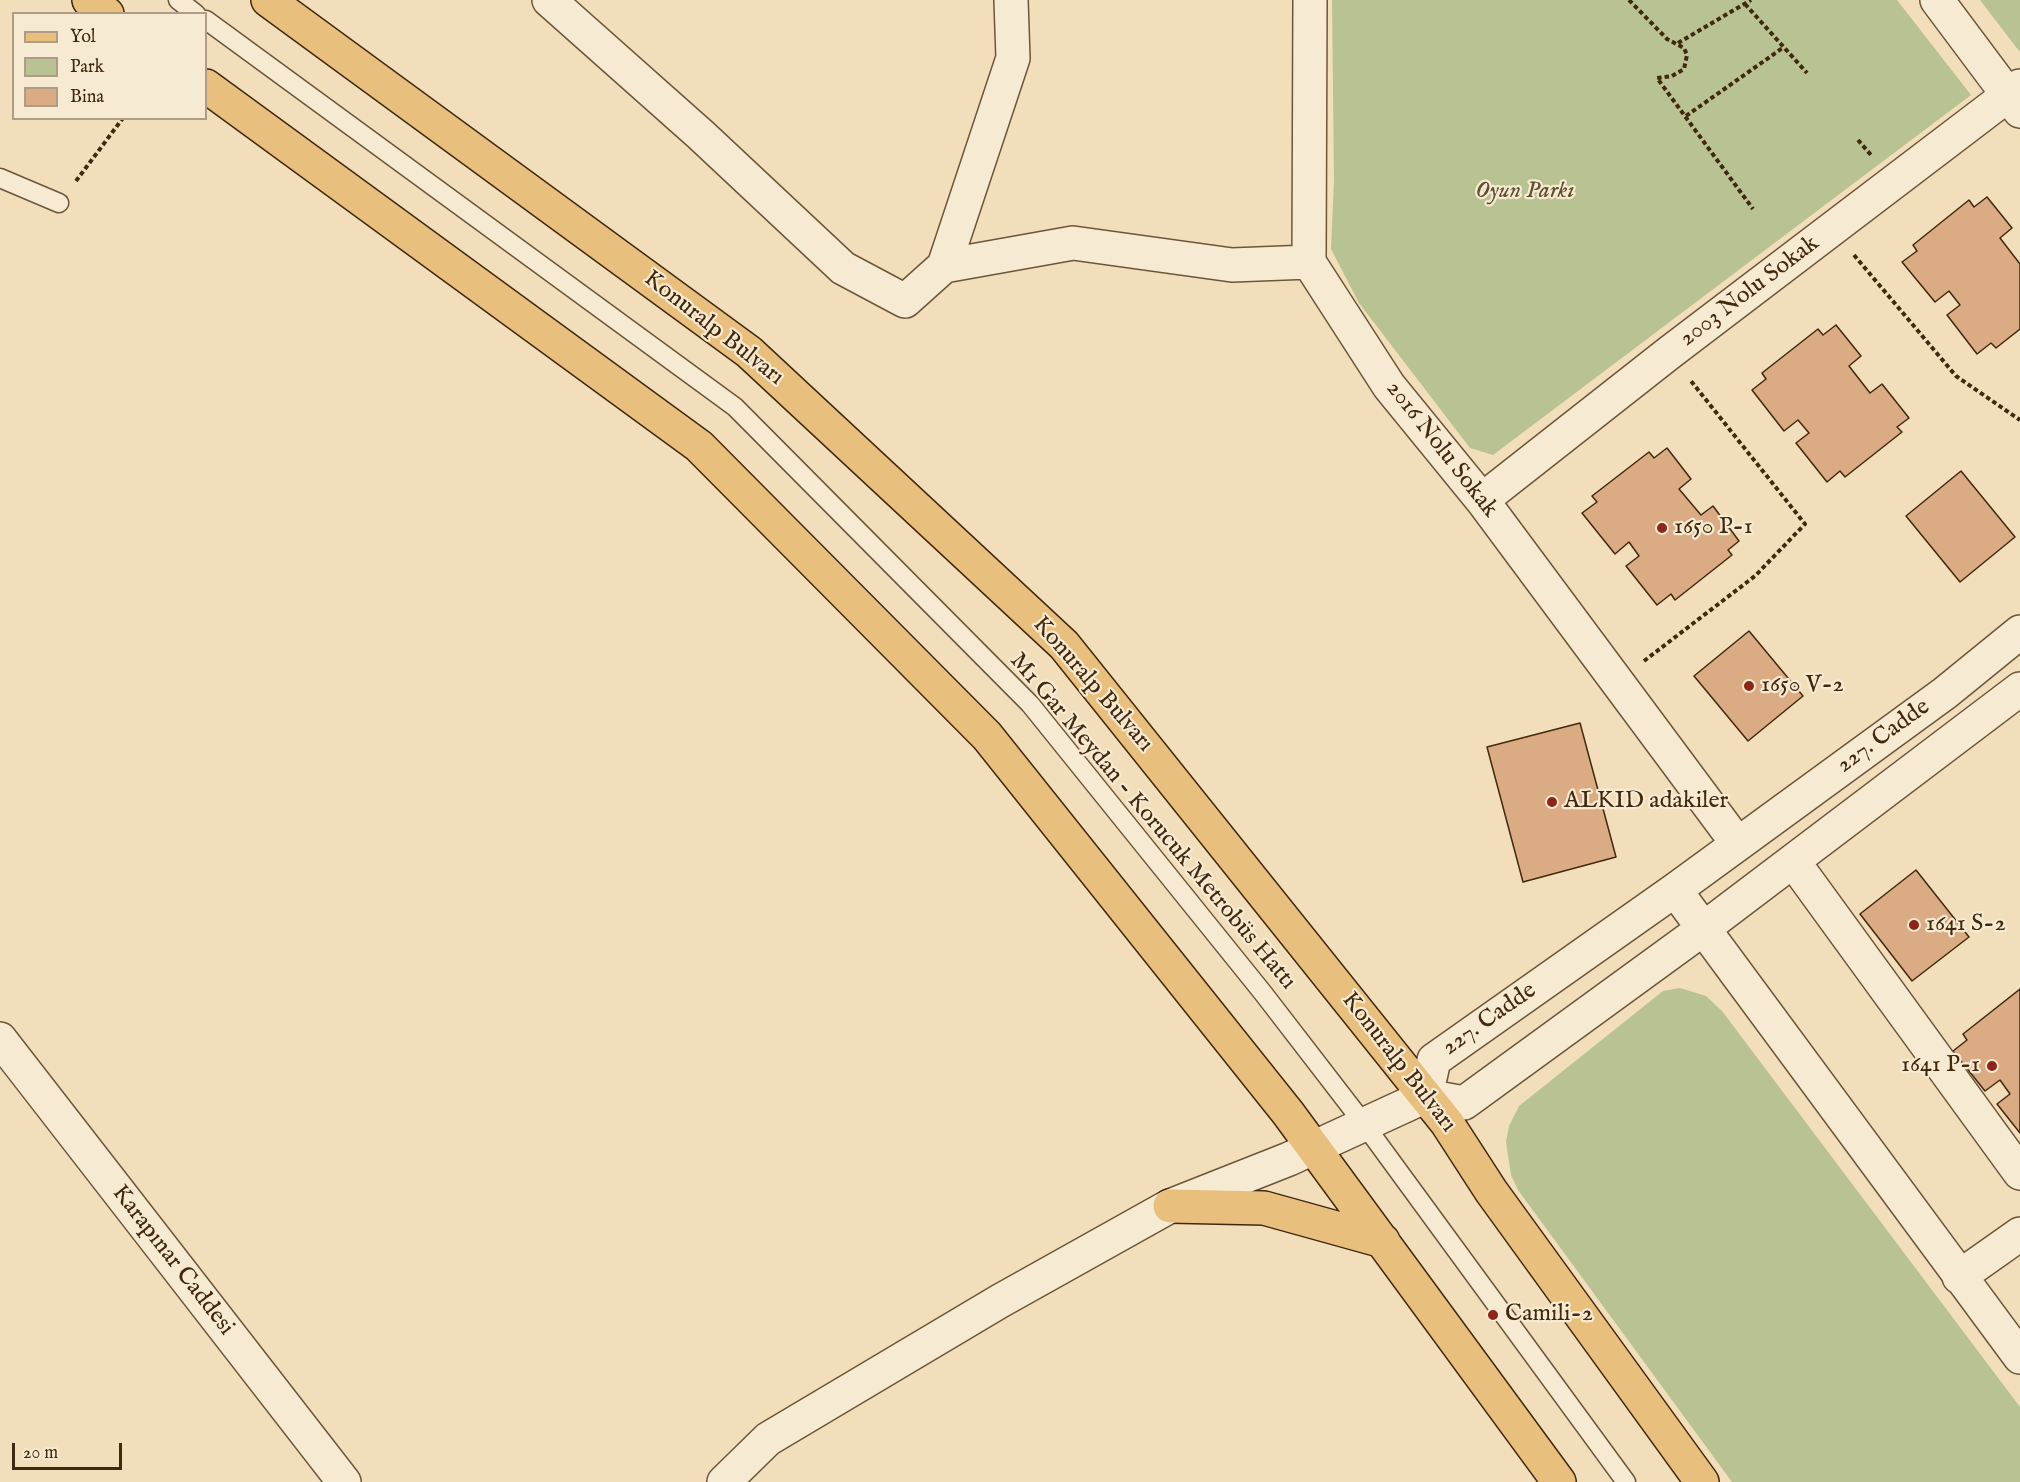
<!DOCTYPE html>
<meta charset="utf-8">
<style>
body{margin:0}
#map{position:relative;width:2020px;height:1482px;overflow:hidden;background:#f2deba;font-family:"IM FELL English",serif}
canvas{display:block}
.legend{position:absolute;left:12px;top:12px;width:195px;height:108px;box-sizing:border-box;background:#f7ead2;border:2px solid #ae9d84;margin:0;padding:8px 10px;list-style:none;font-size:18px;color:#40290f}
.legend li{display:flex;align-items:center;gap:12px;height:30px}
.legend b{width:30px;border:2px solid #ae9d84}
.scale{position:absolute;left:12px;top:1443px;width:110px;height:27px;box-sizing:border-box;border:3px solid #40290f;border-top:0;padding-left:8px;font-size:18px;line-height:21px;white-space:nowrap;color:#40290f;-webkit-text-stroke:4px #f7ead2;paint-order:stroke}
</style>
<div id="map">
<canvas width="2020" height="1482"></canvas>
<ul class="legend">
<li><b style="height:8px;background:#e9bf7d"></b>Yol</li>
<li><b style="height:16px;background:#b8c292"></b>Park</li>
<li><b style="height:16px;background:#dbab83"></b>Bina</li>
</ul>
<div class="scale">20 m</div>
</div>
<script>
const ctx = document.querySelector('canvas').getContext('2d');
ctx.lineJoin = 'round';
function fill(path, color) { ctx.fillStyle = color; ctx.fill(path, 'evenodd'); }
const toPath = rows => new Path2D(rows.map(r => 'M' + r).join(''));
function strokePath(path, color, width, dash) { ctx.strokeStyle = color; ctx.lineWidth = width; ctx.lineCap = dash ? 'butt' : 'round'; ctx.setLineDash(dash || []); ctx.stroke(path); }
function label(font, color, halo, rows, align = 'center') {
  ctx.font = font + ' "IM FELL English",serif'; ctx.lineWidth = 4.5; ctx.setLineDash([]); ctx.textBaseline = 'middle'; ctx.strokeStyle = halo; ctx.fillStyle = color; for (const [text, x, y, turn = 0] of rows) {
    ctx.save(); ctx.translate(x, y); ctx.rotate((+turn || 0) * Math.PI / 180); ctx.textAlign = isNaN(turn) ? turn : align; if (halo) ctx.strokeText(text, 0, 0); ctx.fillText(text, 0, 0); ctx.restore();
  }
}
fill(toPath([
 [1332,0,1897,0,1971,95,1493,455,1470,448,1359,303,1331,249,1334,180],
 [1980,0,2020,0,2020,50,2019,51],
 [1680,988,1706,996,1722,1011,2020,1407,2020,1482,1732,1482,1518,1190,1511,1175,1506,1142,1509,1126,1519,1106,1663,991]
]), '#b8c292');
const building = toPath([
 [1987,197,2012,228,2000,238,2020,264,2020,329,1996,348,1991,343,1977,354,1947,315,1960,305,1949,291,1935,302,1902,262,1917,251,1913,245,1969,200,1974,207,1987,197],
 [1836,325,1861,356,1849,366,1870,393,1882,384,1909,418,1897,427,1902,432,1845,477,1840,471,1827,482,1796,443,1809,433,1798,420,1784,431,1752,390,1766,379,1762,373,1818,329,1823,335,1836,325],
 [1667,448,1691,479,1679,489,1701,515,1713,506,1739,541,1728,550,1732,555,1675,600,1671,594,1657,605,1626,566,1639,556,1629,542,1615,554,1582,513,1597,502,1592,496,1649,452,1654,458,1667,448],
 [1961,471,2015,537,1960,582,1906,516,1961,471],
 [1749,631,1803,696,1748,741,1694,676,1749,631],
 [1580,723,1616,857,1523,882,1487,747,1580,723],
 [1916,870,1969,937,1912,981,1860,914,1916,870],
 [2020,989,2020,1133,1997,1104,2010,1094,2000,1080,1985,1091,1953,1051,1967,1040,1963,1034,2020,989]
]);
fill(building, '#dbab83');
strokePath(building, '#40290f', 1.5);
const service = toPath([
 [178,0,196,14],
 [206,20,735,407,1030,704,1263,993,1364,1124,1626,1482],
 [0,178,59,203]
]);
const minor = toPath([
 [549,0,701,135,843,268,905,301,944,266,1073,243,1232,265,1309,262],
 [1310,0,1309,262,1389,386,1482,500,1737,843],
 [1937,0,2020,111],
 [944,266,1013,58,1011,0],
 [1482,500,1669,353,2020,86],
 [1793,861,2020,1173],
 [1675,890,2020,1357],
 [1426,1096,1434,1060,1675,890,1945,693,2020,632],
 [1426,1096,1464,1103,1703,929,2020,689],
 [1959,1277,2020,1234],
 [724,1482,768,1439,1000,1301,1170,1206,1289,1159,1426,1096]
]);
const tertiary = toPath([
 [0,1039,344,1482]
]);
const primary = toPath([
 [89,0,107,14],
 [268,0,749,352,1064,645,1447,1123,1491,1191,1702,1482],
 [206,86,699,446,987,736,1288,1113,1559,1482],
 [1170,1206,1264,1208,1383,1241]
]);
strokePath(service, '#6c563a', 21);
strokePath(minor, '#6c563a', 36);
strokePath(tertiary, '#6c563a', 36);
strokePath(primary, '#40290f', 36);
strokePath(toPath([
 [1629,0,1667,39,1684,48,1687,55,1684,69,1672,76,1657,78,1753,209],
 [1745,4,1807,73],
 [1678,43,1751,0],
 [1686,116,1784,47],
 [1858,140,1871,155],
 [76,181,123,118],
 [1854,255,1956,376,2020,420],
 [1644,661,1755,576,1805,524,1691,381]
]), '#40290f', 4, [4.5, 3]);
strokePath(service, '#f7ead2', 18);
strokePath(minor, '#f7ead2', 33);
strokePath(tertiary, '#f7ead2', 33);
strokePath(primary, '#e9bf7d', 33);
for (const [x, y, r, color] of [
 [1662,528,6,"#8f2418"],
 [1749,686,6,"#8f2418"],
 [1552,802,6,"#8f2418"],
 [1914,925,6,"#8f2418"],
 [1992,1066,6,"#8f2418"],
 [1493,1315,6,"#8f2418"]
]) { const dot = new Path2D(); dot.arc(x, y, r, 0, 2 * Math.PI); ctx.fillStyle = color; ctx.fill(dot); strokePath(dot, '#f7ead2', 2); }
label('italic 24px', '#5e4f30', '#f7ead2', [
 ["Oyun Parkı",1525,192]
]);
label('24px', '#40290f', '#f7ead2', [
 ["2003 Nolu Sokak",1750,292,-37],
 ["Konuralp Bulvarı",713,329,38],
 ["2016 Nolu Sokak",1441,450,52],
 ["Konuralp Bulvarı",1092,685,49],
 ["227. Cadde",1884,737,-36],
 ["M1 Gar Meydan - Korucuk Metrobüs Hattı",1152,822,50],
 ["227. Cadde",1490,1020,-35],
 ["Konuralp Bulvarı",1398,1063,52],
 ["Karapınar Caddesi",172,1261,52]
]);
label('24px', '#40290f', '#f7ead2', [
 ["1650 P-1",1674,528],
 ["1650 V-2",1761,686],
 ["ALKID adakiler",1564,802],
 ["1641 S-2",1926,925],
 ["1641 P-1",1980,1066,"right"],
 ["Camili-2",1505,1315]
], 'left');
</script>
